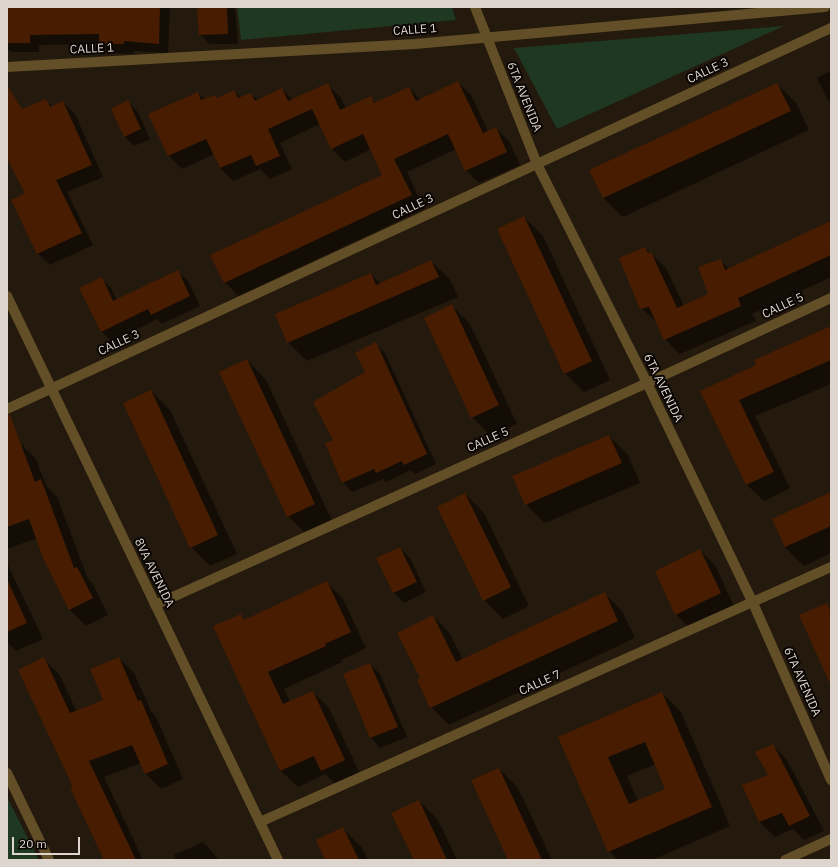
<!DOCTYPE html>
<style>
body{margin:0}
#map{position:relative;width:838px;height:867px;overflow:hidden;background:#24190d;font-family:"IBM Plex Sans",sans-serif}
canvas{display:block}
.frame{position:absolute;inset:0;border:8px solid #ded6ce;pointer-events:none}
.scale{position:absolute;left:12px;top:837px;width:68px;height:18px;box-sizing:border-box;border:2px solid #ded6ce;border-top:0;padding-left:5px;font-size:12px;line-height:14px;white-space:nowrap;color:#ded6ce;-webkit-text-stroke:3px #0a0503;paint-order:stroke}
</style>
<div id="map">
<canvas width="838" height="867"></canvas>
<div class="frame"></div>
<div class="scale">20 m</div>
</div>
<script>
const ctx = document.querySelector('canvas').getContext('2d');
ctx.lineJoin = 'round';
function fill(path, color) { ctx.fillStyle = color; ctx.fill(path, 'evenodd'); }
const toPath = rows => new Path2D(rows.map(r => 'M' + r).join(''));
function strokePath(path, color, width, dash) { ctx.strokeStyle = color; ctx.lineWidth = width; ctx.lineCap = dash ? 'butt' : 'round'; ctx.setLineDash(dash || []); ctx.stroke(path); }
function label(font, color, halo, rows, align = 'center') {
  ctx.font = font + ' "IBM Plex Sans",sans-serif'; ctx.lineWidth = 4; ctx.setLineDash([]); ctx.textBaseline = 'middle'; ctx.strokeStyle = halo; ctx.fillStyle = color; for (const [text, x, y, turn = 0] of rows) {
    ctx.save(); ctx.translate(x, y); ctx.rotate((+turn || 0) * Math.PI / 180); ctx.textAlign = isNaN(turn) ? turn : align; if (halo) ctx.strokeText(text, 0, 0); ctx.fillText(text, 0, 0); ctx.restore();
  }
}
fill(toPath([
 [237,7,452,7,456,20,241,40],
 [784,26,557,129,514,48],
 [7,797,39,860,7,860]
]), '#1e3821');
fill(toPath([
 [7,7,170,7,168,53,134,51,134,54,110,53,100,44,39,45,39,52,11,52,7,49],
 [198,7,235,7,238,44,210,44,200,34],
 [831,71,831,106,817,78],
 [458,82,471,95,488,131,496,128,509,141,520,165,479,183,466,170,456,149,407,172,424,209,238,296,225,282,383,176,371,149,345,162,332,149,320,124,280,143,292,169,270,179,260,169,233,181,220,168,214,154,182,169,169,156,149,114,198,93,205,100,217,99,234,91,241,98,251,94,258,100,282,89,293,100,327,84,340,97,346,108,370,97,376,103,409,88,421,100],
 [777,84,796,103,809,130,623,217,604,198,591,171],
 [46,100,53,107,63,102,75,114,103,177,67,192,93,245,50,265,38,254,12,200,27,193,7,157,7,107,17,103,23,110],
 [128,102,138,112,150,139,134,146,125,137],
 [524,217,543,236,610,380,584,392,565,373],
 [831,222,831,277,752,314,756,321,680,354,665,339,658,323,641,308,645,248,666,268,684,306,709,295,720,260,729,269],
 [431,261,450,280,458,297,307,361,288,342,371,274,381,284],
 [178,272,188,281,200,306,162,324,157,319,112,342,102,332,80,289,101,279,111,288,117,300],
 [451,305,470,324,517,424,491,436,472,417],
 [831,328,831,384,755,416,790,488,764,501,747,485,702,392],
 [375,343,385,353,436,464,415,474,411,470,386,482,383,479,352,492,343,482,335,440,366,373],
 [247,360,266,380,333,523,307,535,288,516],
 [151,391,170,410,237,554,210,566,191,547],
 [609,436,628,455,640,483,545,523,526,504],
 [20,443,36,459,46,486,57,497,88,579,93,584,108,615,86,626,70,610,44,558,37,538,7,549,7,448],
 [831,493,831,553,804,566,785,547],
 [465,494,484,513,529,606,503,619,484,600],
 [400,548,410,558,426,592,404,603,394,593,377,558],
 [700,550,715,565,735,608,691,629,676,614],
 [7,563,43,639,16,651,7,642],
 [326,582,343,599,366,648,341,660,342,662,284,689,290,702,313,692,329,708,361,776,338,787,325,774,298,787,281,771,214,627,241,615,245,620],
 [605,594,622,611,635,638,449,725,431,707,422,679,433,616,450,634,463,660],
 [119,658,134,673,151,711,156,717,183,779,161,789,146,774,141,763,104,777,143,860,105,860,75,787,43,659,59,674,77,712,105,701],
 [370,664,380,674,407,737,380,748,371,738,344,675],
 [662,693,681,712,730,826,652,860,618,860,609,851,559,737],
 [656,764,667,789,638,801,627,776],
 [773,745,787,760,824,831,804,840,793,829,775,837,760,822,743,786,769,775],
 [499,769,518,788,552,860,509,860],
 [419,801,438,820,457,860,415,860],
 [343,829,362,848,368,860,326,860],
 [203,842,219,860,176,860,174,855]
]), '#0007');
fill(toPath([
 [7,7,160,7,159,44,124,41,124,44,99,44,99,34,30,35,30,43,7,43],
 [197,7,227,7,228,34,199,35],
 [458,81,483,133,496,127,507,152,465,171,448,134,394,159,412,195,224,283,210,255,382,175,363,134,331,149,312,109,268,129,280,156,256,166,251,155,220,168,206,139,168,156,148,114,198,92,201,100,215,95,217,98,234,90,238,98,251,93,255,101,282,88,288,101,328,83,340,110,371,96,374,103,409,87,416,101],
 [777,83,791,111,603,198,589,170],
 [7,85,22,109,46,99,50,107,63,101,92,165,56,180,82,233,37,254,11,200,25,193,7,159],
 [128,100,141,129,124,137,111,109],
 [524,216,592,361,564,374,497,229],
 [831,221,831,255,738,298,741,306,664,340,649,307,640,309,619,258,645,247,648,253,651,252,677,308,708,294,698,267,721,259,725,270],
 [431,260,439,277,287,343,275,314,371,273,376,285],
 [178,270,190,296,151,315,148,309,101,332,79,288,102,277,113,301],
 [452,304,499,405,471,418,424,318],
 [831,326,831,360,739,400,774,472,746,485,700,391,756,365,754,360],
 [376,342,427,454,404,465,402,461,376,473,374,469,342,483,325,443,333,440,313,402,365,372,355,353],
 [247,359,315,504,287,517,219,372],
 [151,390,218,535,190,548,123,403],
 [7,415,10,415,35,482,41,479,74,568,77,567,93,598,69,610,43,558,29,519,7,527],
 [609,435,622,463,525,505,512,476],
 [831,492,831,526,785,547,772,519],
 [465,493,511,587,483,601,437,507],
 [400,547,417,582,393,593,376,558],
 [700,549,721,593,675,615,655,571],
 [7,579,27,623,7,632],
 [327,581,351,632,325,644,326,646,268,672,283,704,313,691,345,760,321,771,314,756,280,771,213,626,241,614,244,620],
 [605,592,618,621,430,708,417,680,420,678,397,633,433,615,456,662],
 [827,603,831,613,831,686,799,615],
 [44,657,70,713,103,700,90,669,119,657,138,701,141,700,168,764,145,774,132,745,89,761,136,860,104,860,70,788,73,787,18,670],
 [370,663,398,727,370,738,343,674],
 [662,692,712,807,608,852,558,737],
 [645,742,665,789,629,804,608,757],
 [773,744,810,816,789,826,782,813,759,822,742,785,768,775,755,752],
 [499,768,542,860,508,860,471,780],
 [419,800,447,860,414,860,391,813],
 [343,827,359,860,325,860,316,840]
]), '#481c00');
strokePath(toPath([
 [475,7,537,164,647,383,753,603,831,780],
 [7,67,415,44,825,7],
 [7,409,831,28],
 [155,605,647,383,831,298],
 [7,773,49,860],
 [260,822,831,567]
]), '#634f27', 10);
strokePath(toPath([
 [7,296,278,860],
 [785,860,831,839]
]), '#634f27', 10);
label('12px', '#ded6ce', '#0a0503', [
 ["CALLE 1",415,30,-4],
 ["CALLE 1",92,49,-3],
 ["CALLE 3",708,71,-25],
 ["6TA AVENIDA",524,97,68],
 ["CALLE 3",413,207,-25],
 ["CALLE 5",783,306,-25],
 ["CALLE 3",119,343,-25],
 ["6TA AVENIDA",663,388,64],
 ["CALLE 5",488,440,-24],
 ["8VA AVENIDA",154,573,64],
 ["6TA AVENIDA",802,682,66],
 ["CALLE 7",540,683,-24]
]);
</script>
